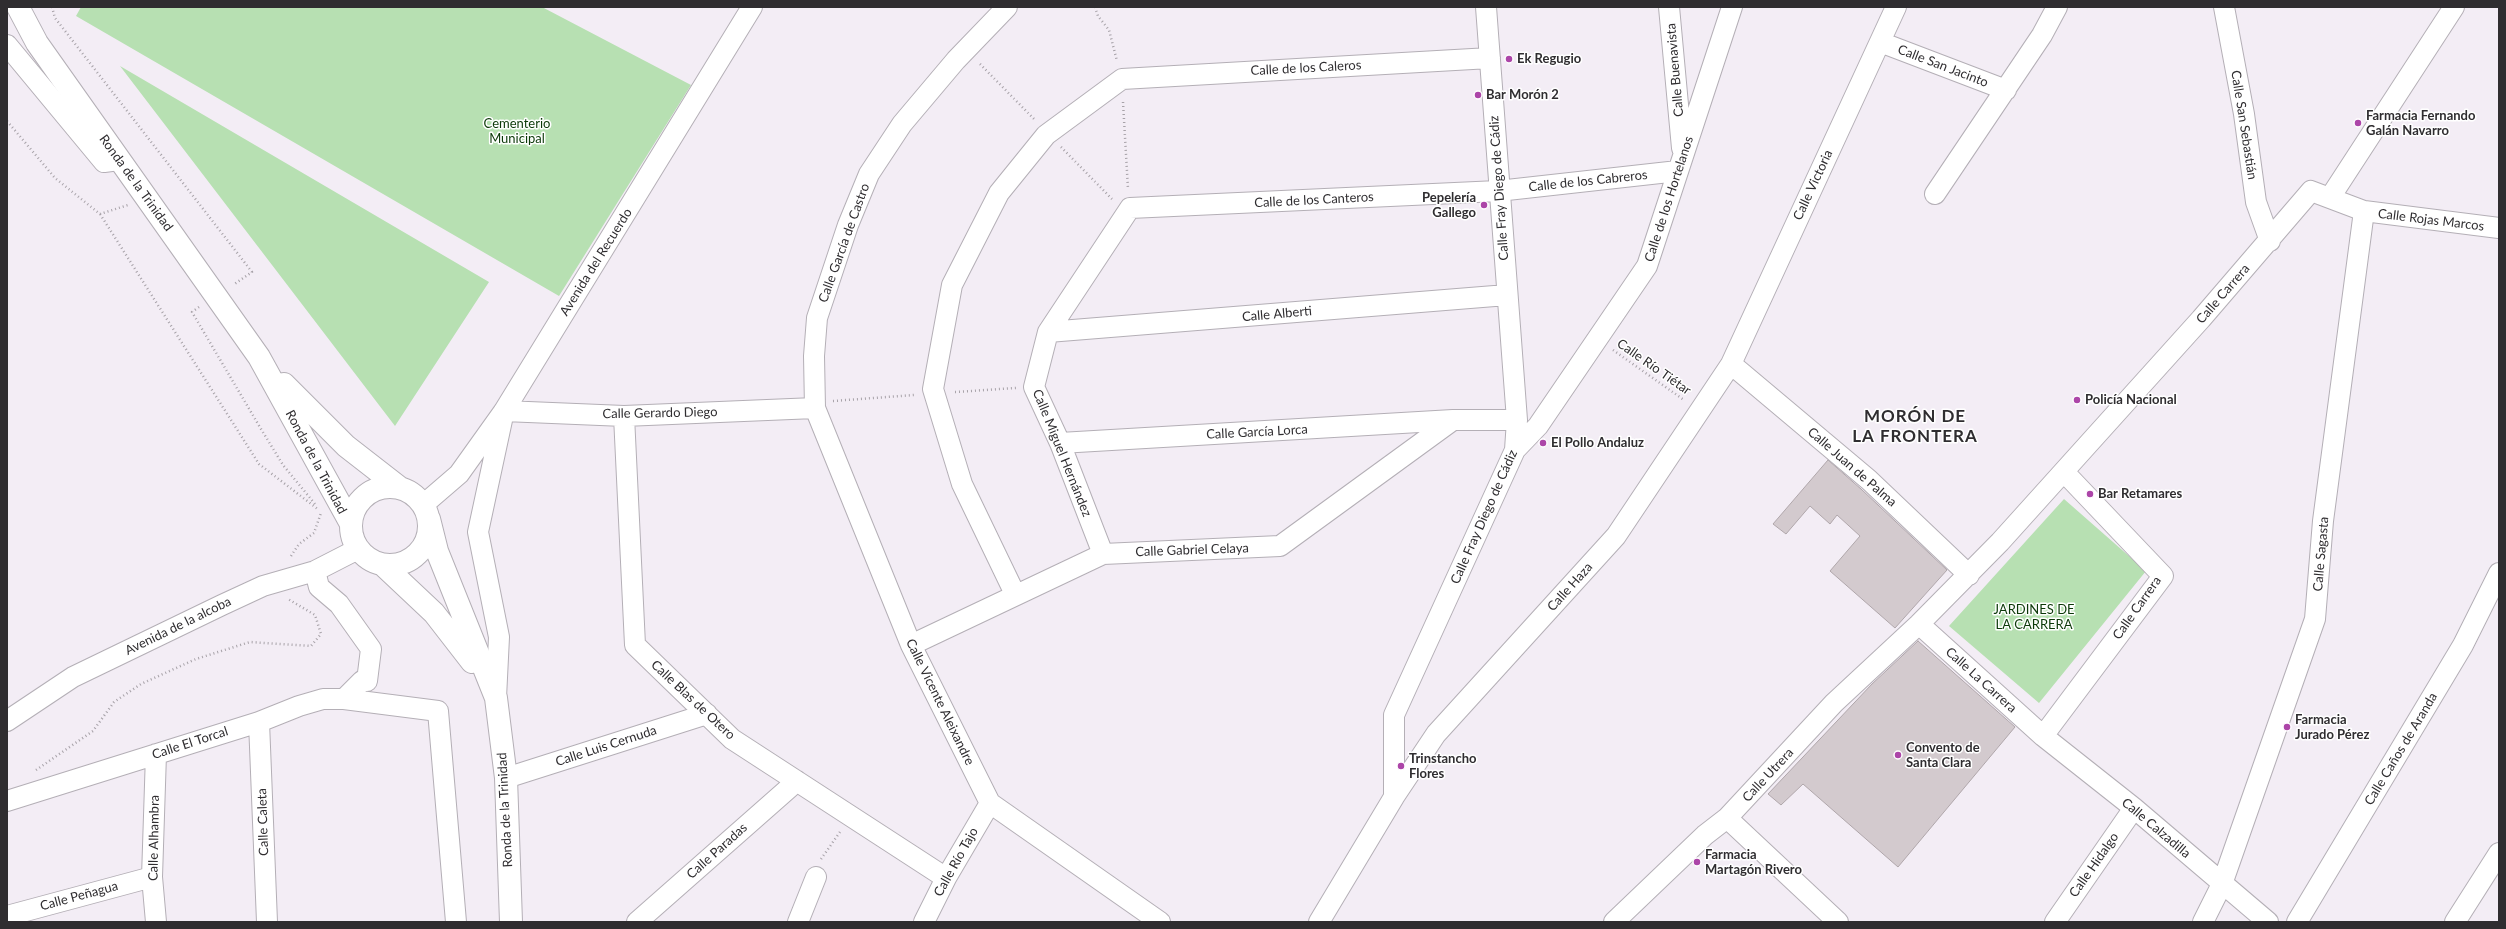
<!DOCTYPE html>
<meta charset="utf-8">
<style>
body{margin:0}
#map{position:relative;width:2506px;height:929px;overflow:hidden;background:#f3edf5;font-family:Lato,sans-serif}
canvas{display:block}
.frame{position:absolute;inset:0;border:8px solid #2f2d30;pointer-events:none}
</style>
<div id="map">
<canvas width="2506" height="929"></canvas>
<div class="frame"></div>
</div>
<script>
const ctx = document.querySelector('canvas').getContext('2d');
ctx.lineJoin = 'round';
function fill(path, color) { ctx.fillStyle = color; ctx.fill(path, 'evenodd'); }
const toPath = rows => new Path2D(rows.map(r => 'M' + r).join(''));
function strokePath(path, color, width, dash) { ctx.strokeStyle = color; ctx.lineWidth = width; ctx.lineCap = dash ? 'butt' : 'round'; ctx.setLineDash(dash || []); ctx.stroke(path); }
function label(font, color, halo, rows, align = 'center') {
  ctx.font = font + ' Lato,sans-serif'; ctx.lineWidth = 3; ctx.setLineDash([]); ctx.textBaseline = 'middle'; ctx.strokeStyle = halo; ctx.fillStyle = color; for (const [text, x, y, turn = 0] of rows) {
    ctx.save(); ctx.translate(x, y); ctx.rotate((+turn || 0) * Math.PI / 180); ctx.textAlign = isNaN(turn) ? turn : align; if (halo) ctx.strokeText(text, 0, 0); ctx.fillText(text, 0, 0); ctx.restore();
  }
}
fill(toPath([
 [81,7,542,7,691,85,559,296,76,16],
 [120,66,489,282,395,426],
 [2064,499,2146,571,2039,703,1949,626]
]), '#b7e0b2');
const building = toPath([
 [1828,460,1861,489,1947,570,1895,628,1830,571,1860,536,1837,515,1830,524,1810,506,1786,534,1773,524,1828,460],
 [1918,641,2015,727,1898,867,1803,784,1781,805,1768,794,1872,684,1918,641]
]);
fill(building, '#d3cace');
strokePath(building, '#afa6aa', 1);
const minor = toPath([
 [1007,7,956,60,902,124,869,174,848,225,817,318,814,356,815,408,911,645,990,803,1160,922],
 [1669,7,1682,148],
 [2224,7,2244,114,2256,202,2270,241],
 [1880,42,2006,90],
 [7,45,104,162,119,160],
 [1935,194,2042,35,2057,7],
 [2331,196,2454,7],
 [1048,332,1507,295],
 [1731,364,1869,480,1969,575],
 [624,416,635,645,732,739,946,878],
 [1060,443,1453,420,1517,420],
 [1515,450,1538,426,1647,266,1732,7],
 [423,505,459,474,504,411,752,7],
 [1103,554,1060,443,1034,387,1048,332,1130,208,1498,191,1678,171],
 [1015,594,962,484,933,389,952,285,999,193,1046,135,1122,79,1490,58],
 [1919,624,2043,736,2134,808,2268,922],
 [911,645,1103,554,1280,546,1453,420],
 [496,698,499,637,478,532,504,411,624,416,815,408],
 [344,699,438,711,456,922],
 [7,721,73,677,222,605,263,586,315,571,358,549],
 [259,722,267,922],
 [2043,736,2163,576,2065,473],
 [506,778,707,714],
 [1394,797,1436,734,1616,536,1731,364,1896,7],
 [7,801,259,722,299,706,323,699,344,699,362,681,367,681,371,649,339,604,319,587,315,571],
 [1727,818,1838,922],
 [7,916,152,877],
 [156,922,152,877,156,754],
 [637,922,797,781],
 [798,922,816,877],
 [924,922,946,878,990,803],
 [1319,922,1394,797,1394,715,1515,450,1517,420,1486,7],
 [1614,922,1705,835,1727,818,1834,703,1919,624,2000,542,2201,319,2311,191,2364,211,2499,228],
 [2055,922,2134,808],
 [2203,922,2222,884,2315,619,2323,521,2364,211],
 [2297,922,2463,645,2499,573],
 [2455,922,2499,853]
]);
const major = toPath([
 [18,7,37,43,259,357,351,524],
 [284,384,346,446,400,488],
 '351 526a39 39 0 1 1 78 0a39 39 0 1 1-78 0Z',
 [429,519,437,551,496,698,506,778,511,922],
 [383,565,434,613,472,662]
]);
strokePath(minor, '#b4afb6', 22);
strokePath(major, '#b4afb6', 24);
strokePath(toPath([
 [52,7,55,18,252,272,233,285],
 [1095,7,1098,16,1109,30,1117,61],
 [980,64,1034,119],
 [1123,102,1128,189],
 [7,121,55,178,100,214,128,205],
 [1061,147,1112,199],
 [100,214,259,464,319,510],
 [199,307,192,312,261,429,283,465,315,504],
 [1613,350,1684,400],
 [955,392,1016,388],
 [833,401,914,395],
 [291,556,299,544,314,533,321,513],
 [36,770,93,731,114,702,141,684,196,659,250,642,311,646,321,634,315,615,288,599],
 [821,859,840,832]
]), '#a7a2a8', 2.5, [1, 3]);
strokePath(minor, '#fff', 20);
strokePath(major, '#fff', 22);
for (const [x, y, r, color] of [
 [1509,59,4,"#ac45a8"],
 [1478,95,4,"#ac45a8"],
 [2358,123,4,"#ac45a8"],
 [1484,205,4,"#ac45a8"],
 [2077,400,4,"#ac45a8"],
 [1543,443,4,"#ac45a8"],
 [2090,494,4,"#ac45a8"],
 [2287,727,4,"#ac45a8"],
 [1898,755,4,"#ac45a8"],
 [1401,766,4,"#ac45a8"],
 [1697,862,4,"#ac45a8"]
]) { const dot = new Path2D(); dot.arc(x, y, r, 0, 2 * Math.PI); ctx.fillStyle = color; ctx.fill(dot); strokePath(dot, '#fff', 1.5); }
label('bold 13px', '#2f2d30', '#fff', [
 ["Ek Regugio",1517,59],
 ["Bar Morón 2",1486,95],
 ["Farmacia Fernando",2366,116],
 ["Galán Navarro",2366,131],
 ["Pepelería",1476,198,"right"],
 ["Gallego",1476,213,"right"],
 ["Policía Nacional",2085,400],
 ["El Pollo Andaluz",1551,443],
 ["Bar Retamares",2098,494],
 ["Farmacia",2295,720],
 ["Jurado Pérez",2295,735],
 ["Convento de",1906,748],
 ["Santa Clara",1906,763],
 ["Trinstancho",1409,759],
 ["Flores",1409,774],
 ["Farmacia",1705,855],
 ["Martagón Rivero",1705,870]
], 'left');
label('13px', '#2f2d30', '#fff', [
 ["Calle San Jacinto",1943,66,21],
 ["Calle de los Caleros",1306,68,-3],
 ["Calle Buenavista",1675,70,-95],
 ["Calle San Sebastián",2244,125,81],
 ["Calle de los Cabreros",1588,181,-6],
 ["Ronda de la Trinidad",136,183,54],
 ["Calle Victoria",1813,185,-65],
 ["Calle Fray Diego de Cádiz",1499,188,-94],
 ["Calle de los Hortelanos",1669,199,-72],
 ["Calle de los Canteros",1314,200,-3],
 ["Calle Rojas Marcos",2431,220,7],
 ["Calle García de Castro",844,243,-70],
 ["Avenida del Recuerdo",596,262,-58],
 ["Calle Carrera",2223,294,-49],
 ["Calle Alberti",1277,314,-5],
 ["Calle Río Tiétar",1654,367,35],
 ["Calle Gerardo Diego",660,413,-1],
 ["Calle García Lorca",1257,432,-3],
 ["Calle Miguel Hernández",1062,453,68],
 ["Ronda de la Trinidad",316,462,62],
 ["Calle Juan de Palma",1852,467,41],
 ["Calle Fray Diego de Cádiz",1484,517,-66],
 ["Calle Gabriel Celaya",1192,550,-2],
 ["Calle Sagasta",2321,554,-85],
 ["Calle Haza",1570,587,-48],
 ["Calle Carrera",2137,608,-55],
 ["Avenida de la alcoba",178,626,-26],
 ["Calle La Carrera",1981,680,42],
 ["Calle Blas de Otero",693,700,43],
 ["Calle Vicente Aleixandre",940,702,64],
 ["Calle El Torcal",190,743,-18],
 ["Calle Luis Cernuda",606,746,-18],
 ["Calle Caños de Aranda",2401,749,-59],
 ["Calle Utrera",1768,775,-47],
 ["Ronda de la Trinidad",505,810,-93],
 ["Calle Caleta",263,822,-92],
 ["Calle Calzadilla",2156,828,40],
 ["Calle Alhambra",154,838,-89],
 ["Calle Paradas",717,851,-42],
 ["Calle Río Tajo",956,862,-61],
 ["Calle Hidalgo",2094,865,-55],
 ["Calle Peñagua",79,896,-15]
]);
label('13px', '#0b3908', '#fff', [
 ["Cementerio",517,124],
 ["Municipal",517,139],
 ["JARDINES DE",2034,610],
 ["LA CARRERA",2034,625]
]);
ctx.letterSpacing = '1px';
label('bold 17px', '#2f2d30', '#fff', [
 ["MORÓN DE",1915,417],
 ["LA FRONTERA",1915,437]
]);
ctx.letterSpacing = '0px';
</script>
